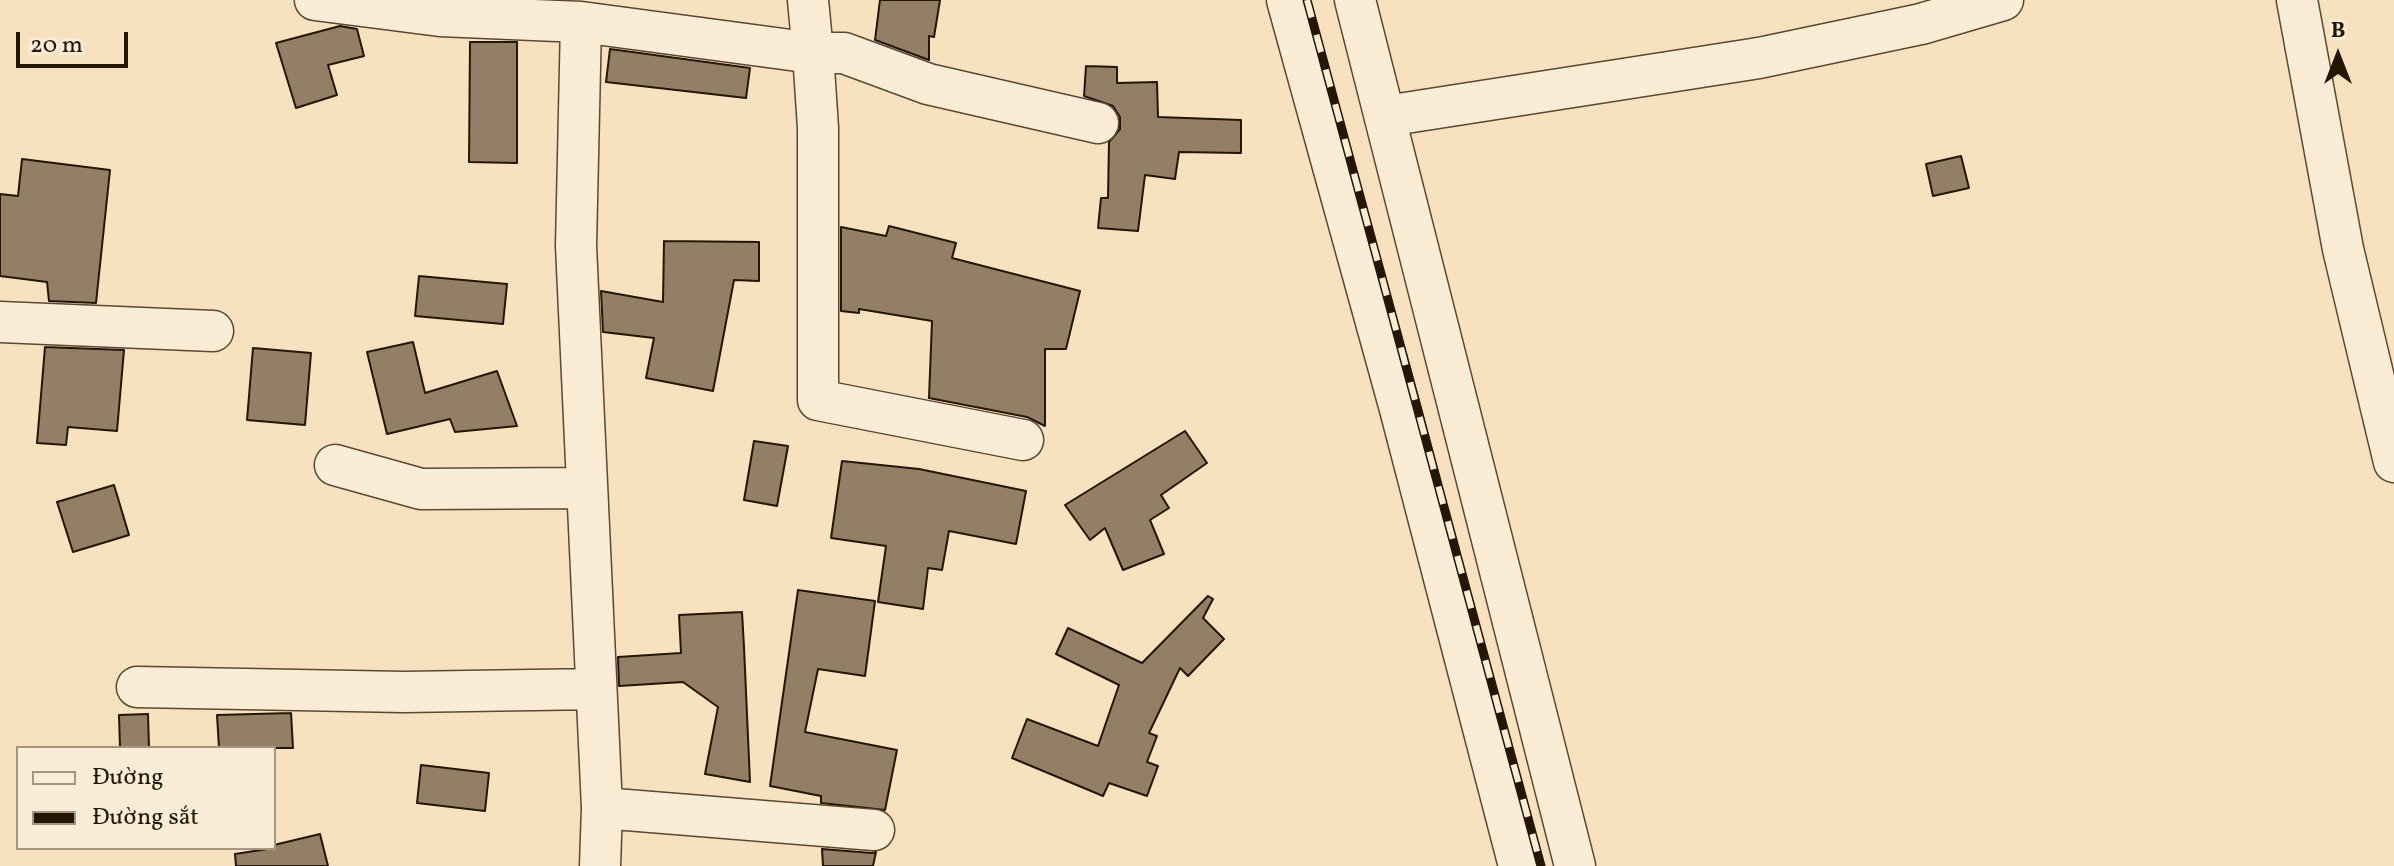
<!DOCTYPE html>
<meta charset="utf-8">
<style>
body{margin:0}
#map{position:relative;width:2394px;height:866px;overflow:hidden;background:#f7e1bf;font-family:Vollkorn,serif}
canvas{display:block}
.legend{position:absolute;left:16px;top:746px;width:260px;height:104px;box-sizing:border-box;background:#faecd5;border:2px solid #a59681;margin:0;padding:10px 14px;list-style:none;font-size:24px;color:#251503}
.legend li{display:flex;align-items:center;gap:16px;height:40px}
.legend b{width:40px;border:2px solid #a59681}
.north{position:absolute;left:2298px;top:16px;width:80px;height:80px;-webkit-text-stroke:6px #faecd5;paint-order:stroke;rotate:0deg;font-size:22px;font-weight:700;line-height:32px;text-align:center;color:#251503}
.north::after{content:'';display:block;margin:auto;width:28px;height:36px;background:#251503;clip-path:polygon(50% 0,100% 100%,50% 72%,0 100%)}
.scale{position:absolute;left:16px;top:32px;width:112px;height:36px;box-sizing:border-box;border:4px solid #251503;border-top:0;padding-left:10px;font-size:24px;line-height:28px;white-space:nowrap;color:#251503;-webkit-text-stroke:6px #faecd5;paint-order:stroke}
</style>
<div id="map">
<canvas width="2394" height="866"></canvas>
<ul class="legend">
<li><b style="height:10px;background:#faecd5"></b>Đường</li>
<li><b style="height:10px;background:#251503"></b>Đường sắt</li>
</ul>
<div class="north">B</div>
<div class="scale">20 m</div>
</div>
<script>
const ctx = document.querySelector('canvas').getContext('2d');
ctx.lineJoin = 'round';
function fill(path, color) { ctx.fillStyle = color; ctx.fill(path, 'evenodd'); }
const toPath = rows => new Path2D(rows.map(r => 'M' + r).join(''));
function strokePath(path, color, width, dash) { ctx.strokeStyle = color; ctx.lineWidth = width; ctx.lineCap = dash ? 'butt' : 'round'; ctx.setLineDash(dash || []); ctx.stroke(path); }
const building = toPath([
 [880,0,940,0,934,37,929,36,929,60,875,40,880,0],
 [340,26,357,29,364,56,328,65,337,95,296,108,276,43,340,26],
 [470,42,517,42,517,163,469,162,470,42],
 [610,49,750,68,746,98,606,82,610,49],
 [1086,66,1117,67,1117,83,1157,82,1158,117,1241,120,1241,153,1179,152,1175,179,1145,175,1138,231,1098,228,1101,198,1108,198,1109,142,1120,129,1120,117,1113,106,1084,96,1086,66],
 [1961,156,1969,188,1933,196,1926,164,1961,156],
 [22,159,110,170,96,303,49,301,47,282,0,276,0,194,18,196,22,159],
 [889,226,956,243,952,258,1080,291,1066,349,1045,349,1045,426,1027,417,929,398,932,321,859,309,859,313,841,311,841,227,886,236,889,226],
 [664,241,759,242,759,281,734,280,713,391,646,378,654,338,603,332,601,291,663,302,664,241],
 [419,276,507,284,503,324,415,316,419,276],
 [413,342,425,393,497,371,517,426,455,432,450,419,387,434,367,352,413,342],
 [45,347,124,350,117,431,68,427,66,445,37,443,45,347],
 [253,348,311,353,305,425,247,420,253,348],
 [1185,431,1207,463,1161,495,1169,508,1150,520,1164,554,1123,570,1105,528,1090,540,1065,505,1185,431],
 [754,441,788,446,777,506,744,500,754,441],
 [842,461,919,469,1026,491,1016,544,949,531,942,570,928,568,923,609,878,602,886,546,831,538,842,461],
 [114,485,129,535,73,552,57,502,114,485],
 [798,590,875,601,865,676,818,669,805,732,897,750,885,810,821,803,821,796,770,786,798,590],
 [1208,596,1213,599,1203,618,1224,639,1188,676,1180,668,1149,733,1157,736,1147,762,1158,766,1147,796,1109,783,1103,796,1012,758,1027,719,1098,746,1119,685,1056,654,1068,628,1142,663,1208,596],
 [742,612,744,647,750,782,705,774,718,707,683,682,619,686,618,657,681,653,679,615,742,612],
 [291,713,293,748,219,748,217,715,291,713],
 [148,714,149,748,120,748,119,715,148,714],
 [421,765,489,773,485,811,417,803,421,765],
 [320,834,328,866,236,866,235,854,274,848,274,845,320,834],
 [822,849,872,853,876,852,873,866,823,866,822,849]
]);
fill(building, '#927f65');
strokePath(building, '#251503', 2);
const street = toPath([
 [315,0,440,16,581,22,813,53,818,128,818,400,1023,440],
 [808,0,813,53,844,53,928,84,1098,123],
 [1287,0,1400,409,1519,866],
 [1355,0,1575,866],
 [2297,0,2343,249,2394,462],
 [581,22,576,246,602,808,600,866],
 [1386,116,1759,58,1921,24,2003,0],
 [0,322,213,331],
 [335,465,421,489,585,488],
 [137,687,404,692,596,689],
 [602,808,874,830]
]);
strokePath(street, '#5a4832', 43);
strokePath(street, '#faecd5', 40);
const rail = toPath([
 [1307,0,1541,866]
]);
strokePath(rail, '#251503', 9);
strokePath(rail, '#faecd5', 6, [18]);
</script>
